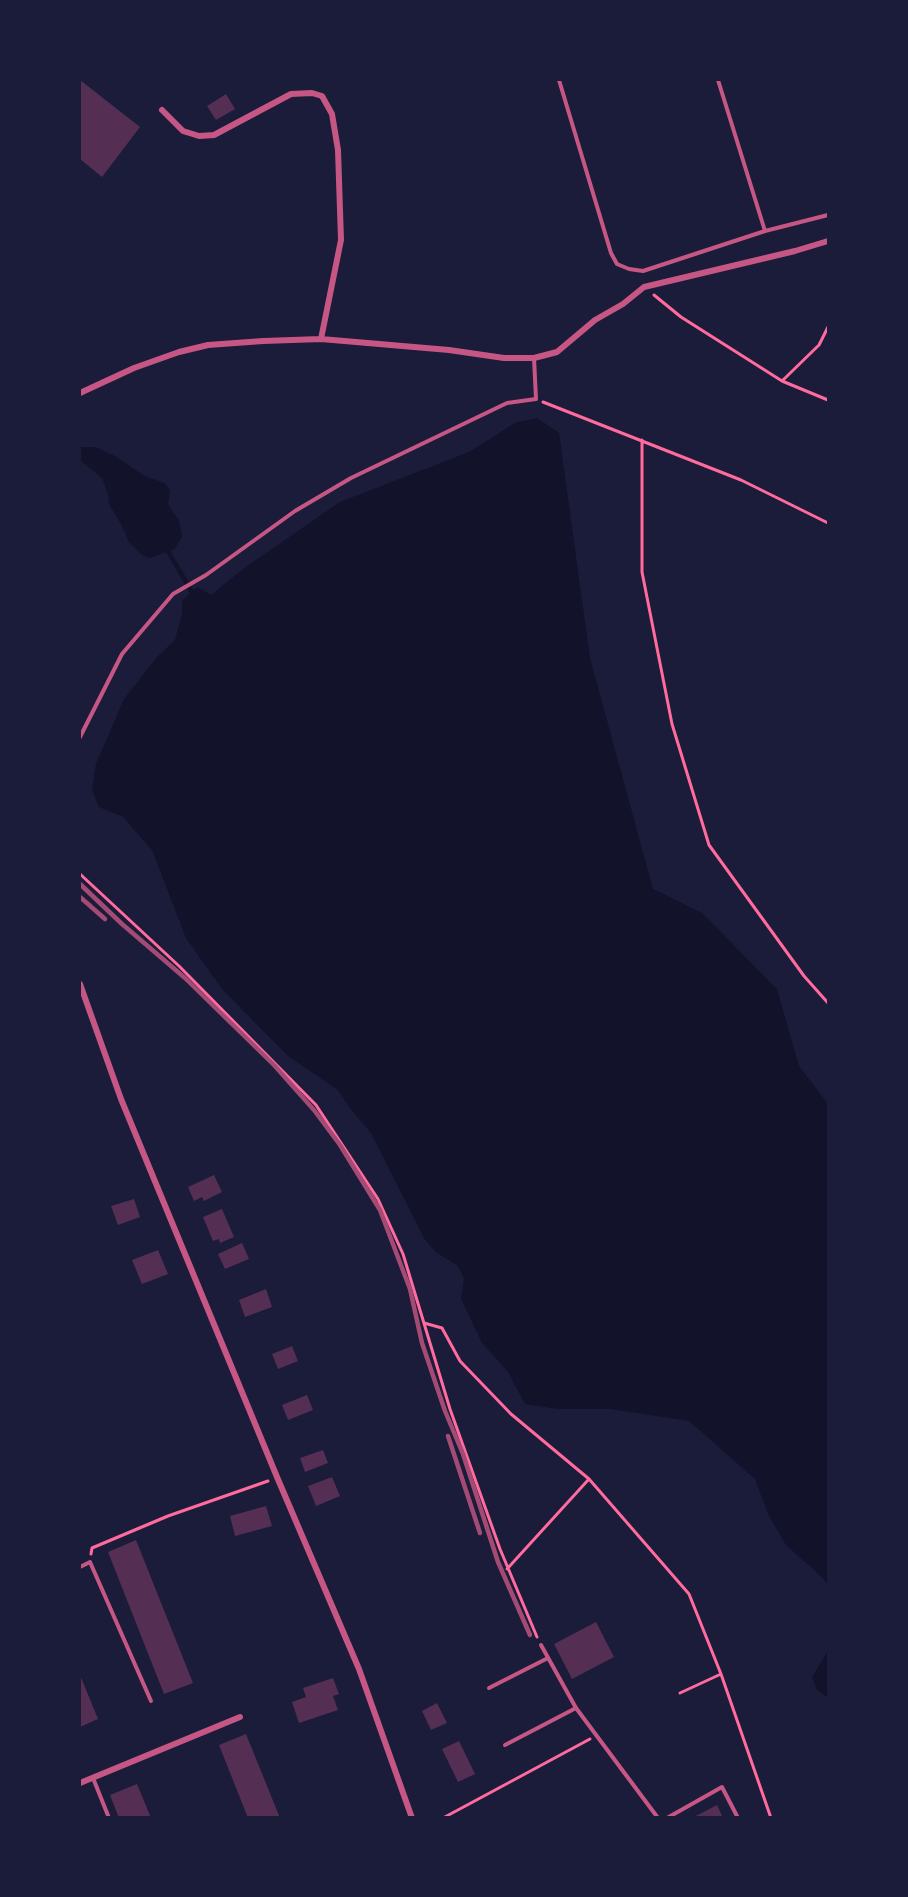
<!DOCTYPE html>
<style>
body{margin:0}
#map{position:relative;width:908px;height:1897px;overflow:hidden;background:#1b1b3a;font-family:Lato,sans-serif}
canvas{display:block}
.frame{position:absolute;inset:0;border:81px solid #1b1b3a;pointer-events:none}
</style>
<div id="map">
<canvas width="908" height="1897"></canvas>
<div class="frame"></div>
</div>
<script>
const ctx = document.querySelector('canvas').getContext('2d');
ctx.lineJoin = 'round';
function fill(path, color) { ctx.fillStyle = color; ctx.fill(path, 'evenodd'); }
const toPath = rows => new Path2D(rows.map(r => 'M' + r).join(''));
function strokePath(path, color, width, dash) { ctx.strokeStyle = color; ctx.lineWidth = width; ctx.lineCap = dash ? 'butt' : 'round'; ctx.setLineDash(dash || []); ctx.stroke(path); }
fill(toPath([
 [537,418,559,433,590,658,653,889,702,913,777,989,799,1066,828,1104,828,1586,822,1577,786,1545,768,1514,755,1479,689,1421,611,1409,558,1409,525,1404,508,1372,482,1343,461,1299,464,1278,457,1265,437,1253,425,1240,371,1133,349,1107,338,1090,288,1056,222,989,186,938,152,850,123,817,99,807,92,790,96,764,124,699,157,657,175,640,182,614,182,601,197,587,211,595,243,569,340,502,469,452,515,423],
 [80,447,95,447,115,456,143,475,166,484,170,491,168,504,179,521,182,537,175,549,149,558,142,555,129,542,121,524,109,504,108,494,102,478,80,460],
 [828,1651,828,1698,817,1690,812,1677]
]), '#12122b');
strokePath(toPath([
 [166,548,192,592]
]), '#12122b', 4.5);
fill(toPath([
 [80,80,140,127,102,177,80,159],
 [226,94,235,109,216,120,207,106],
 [214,1175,222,1192,204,1201,202,1197,194,1201,188,1187],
 [134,1199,140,1217,118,1225,111,1206],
 [222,1209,234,1237,220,1243,219,1239,213,1241,203,1217],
 [242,1243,249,1259,225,1269,218,1254],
 [158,1250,168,1274,142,1284,132,1260],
 [266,1289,272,1307,245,1317,239,1300],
 [292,1346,298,1361,278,1369,272,1354],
 [307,1395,313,1410,288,1420,282,1405],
 [323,1450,328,1463,305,1472,300,1458],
 [332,1477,340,1496,316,1506,308,1486],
 [266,1506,272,1526,235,1536,230,1516],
 [136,1540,193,1683,164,1694,108,1552],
 [596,1622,614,1657,572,1679,554,1644],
 [80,1675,98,1719,80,1727],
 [333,1678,339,1694,333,1696,338,1710,299,1723,292,1702,306,1697,303,1688],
 [437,1703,447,1723,431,1730,422,1711],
 [246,1734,280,1818,248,1818,219,1745],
 [459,1741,475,1774,458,1782,442,1749],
 [137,1784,151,1818,119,1818,110,1795],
 [717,1805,723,1818,692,1818]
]), '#542f53');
strokePath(toPath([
 [654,295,681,317,782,381,828,400],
 [782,381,819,345,828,327],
 [543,402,741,480,828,523],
 [642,440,642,572,672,724,709,845,804,976,828,1003],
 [80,874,179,966,316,1105,378,1199,403,1254,450,1409,500,1549,537,1637],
 [424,1323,442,1328,460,1361,511,1414,589,1479],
 [91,1554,92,1548,168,1516,268,1481],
 [507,1569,589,1479,689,1594,721,1674,771,1818],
 [680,1693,721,1674],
 [443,1818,590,1739]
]), '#ff6b9d', 3);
strokePath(toPath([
 [559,80,611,253,617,264,629,269,643,271,765,231,828,215],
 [718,80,765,231],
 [80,737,122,654,173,594,206,575,295,511,351,478,507,403,536,399,534,358],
 [80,1567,90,1562,151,1701],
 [541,1645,576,1708,658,1818],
 [489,1688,548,1658],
 [505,1745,576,1708],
 [93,1778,109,1818],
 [667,1818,722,1787,738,1818]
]), '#c65784', 4);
strokePath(toPath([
 [162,110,183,131,199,136,214,135,291,94,312,93,322,96,332,114,338,150,341,240,321,339],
 [80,393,134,368,179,352,208,345,263,341,321,339,449,350,504,358,534,358,557,352,595,320,623,304,644,287,795,251,828,241],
 [80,984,121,1099,277,1477,359,1669,412,1818],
 [80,1783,240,1717]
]), '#c65784', 6);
strokePath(toPath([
 [80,884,122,924,185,978,274,1065,314,1110,340,1145,380,1210,410,1289,422,1343,445,1411,463,1454,498,1562,530,1635],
 [80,897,105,919],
 [448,1436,480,1533]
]), '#a44b75', 4.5);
</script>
